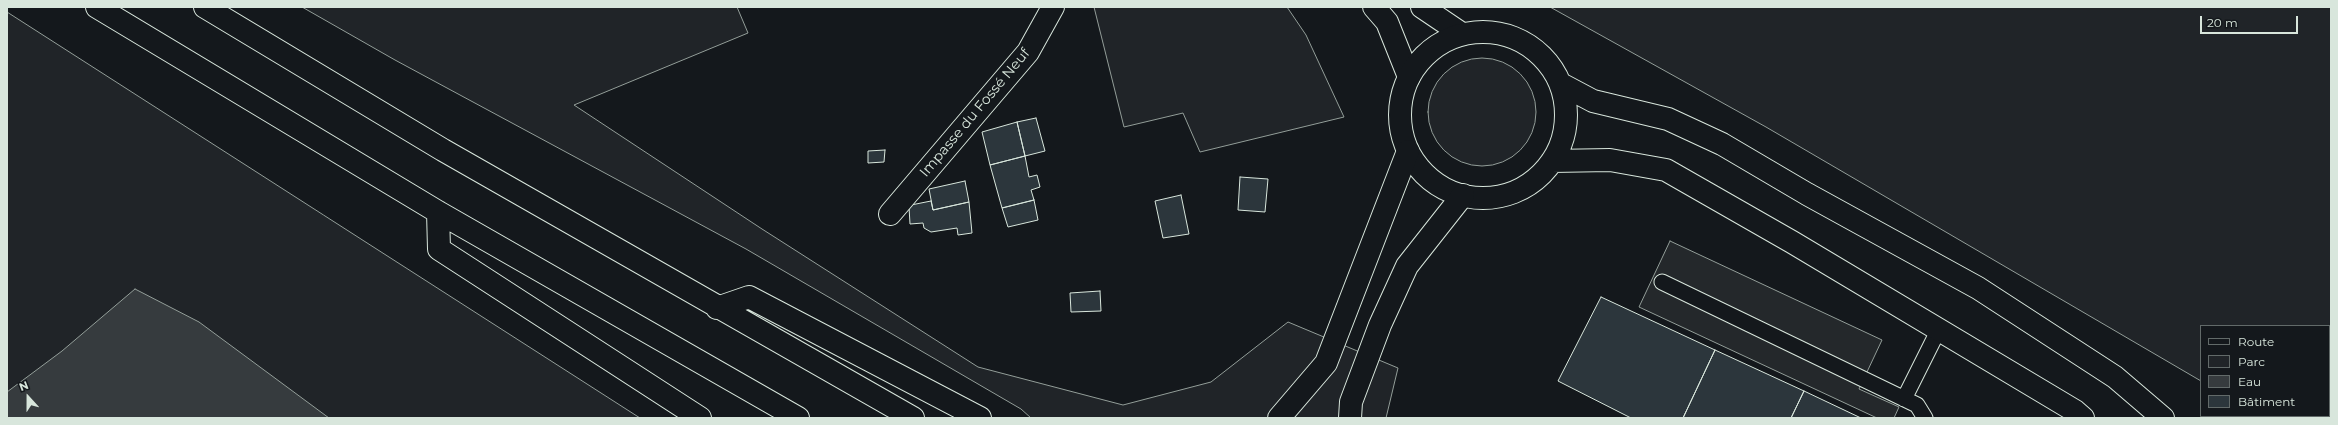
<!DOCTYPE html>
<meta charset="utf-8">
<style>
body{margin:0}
#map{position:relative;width:2338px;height:425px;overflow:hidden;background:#14181c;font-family:Montserrat,sans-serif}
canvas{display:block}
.frame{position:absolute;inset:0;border:8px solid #d8e6dc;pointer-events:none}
.legend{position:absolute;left:2200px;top:325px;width:130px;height:92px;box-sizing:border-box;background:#14181c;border:1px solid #626a69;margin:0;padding:5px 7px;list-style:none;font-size:12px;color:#d8e6dc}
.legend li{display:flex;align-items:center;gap:8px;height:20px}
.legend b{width:20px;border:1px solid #626a69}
.north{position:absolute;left:8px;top:377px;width:40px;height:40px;-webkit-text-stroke:3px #14181c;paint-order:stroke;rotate:339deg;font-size:11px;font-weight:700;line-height:16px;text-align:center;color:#d8e6dc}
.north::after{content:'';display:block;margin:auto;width:14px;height:18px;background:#d8e6dc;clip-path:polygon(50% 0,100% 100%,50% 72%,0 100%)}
.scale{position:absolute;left:2200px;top:16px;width:98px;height:18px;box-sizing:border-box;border:2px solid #d8e6dc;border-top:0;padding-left:5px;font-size:12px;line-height:14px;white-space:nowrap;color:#d8e6dc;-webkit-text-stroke:3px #14181c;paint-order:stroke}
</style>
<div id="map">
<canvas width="2338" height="425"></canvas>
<div class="frame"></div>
<ul class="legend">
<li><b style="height:5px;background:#14181c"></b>Route</li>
<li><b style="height:11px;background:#202428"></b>Parc</li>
<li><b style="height:11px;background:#363b3e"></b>Eau</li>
<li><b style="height:11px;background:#2c363c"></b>Bâtiment</li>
</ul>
<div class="north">N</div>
<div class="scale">20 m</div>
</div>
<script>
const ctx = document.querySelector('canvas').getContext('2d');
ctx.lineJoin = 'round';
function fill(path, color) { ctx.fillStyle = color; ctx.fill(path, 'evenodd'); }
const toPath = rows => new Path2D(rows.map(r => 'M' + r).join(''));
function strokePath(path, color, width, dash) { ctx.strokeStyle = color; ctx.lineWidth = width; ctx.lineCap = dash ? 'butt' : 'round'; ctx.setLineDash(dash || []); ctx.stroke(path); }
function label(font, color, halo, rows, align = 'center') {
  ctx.font = font + ' Montserrat,sans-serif'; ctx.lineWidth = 3; ctx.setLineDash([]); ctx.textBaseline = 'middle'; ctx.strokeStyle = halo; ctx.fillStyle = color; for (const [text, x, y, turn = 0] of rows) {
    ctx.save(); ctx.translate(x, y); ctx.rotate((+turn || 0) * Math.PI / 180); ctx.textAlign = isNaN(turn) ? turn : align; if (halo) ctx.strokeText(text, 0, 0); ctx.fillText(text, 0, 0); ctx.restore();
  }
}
const green = toPath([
 [302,7,737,7,748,33,574,105,762,229,978,367,1123,405,1211,382,1288,322,1398,368,1386,418,1031,418,1021,409,746,249,395,60,302,7],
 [1094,7,1287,7,1306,35,1344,117,1200,152,1183,113,1124,127,1094,7],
 [1550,7,2331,7,2331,418,2224,418,2226,416,2329,416,2329,326,2201,326,2201,381,1766,127,1550,7],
 [7,12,640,418,7,418,7,12],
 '1428 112a54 54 0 1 1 108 0a54 54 0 1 1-108 0Z'
]);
fill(green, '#202428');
strokePath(green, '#939e99', 1);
const parking = toPath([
 [1670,241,1882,340,1859,389,1899,407,1894,418,1877,418,1639,307,1670,241]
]);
fill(parking, '#24282b');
strokePath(parking, '#939e99', 1);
const water = toPath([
 [135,289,199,322,329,418,7,418,7,392,62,351,135,289]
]);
fill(water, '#363b3e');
strokePath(water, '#939e99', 1);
const building = toPath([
 [1036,118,1045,151,1025,156,1017,122,1036,118],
 [1017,122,1025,156,990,165,982,132,1017,122],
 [885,150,884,162,868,163,868,151,885,150],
 [1025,156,1029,177,1037,175,1040,187,1031,190,1034,200,1002,208,990,165,1025,156],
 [1240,177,1268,179,1265,212,1238,210,1240,177],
 [965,181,969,202,933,210,929,189,965,181],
 [1181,195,1189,234,1163,238,1155,201,1181,195],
 [1034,200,1038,220,1008,227,1002,208,1034,200],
 [931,201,933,210,969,202,972,233,958,235,957,228,931,232,924,228,923,223,910,224,909,207,911,205,931,201],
 [1100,291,1101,311,1071,312,1070,293,1100,291],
 [1601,297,1715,350,1683,418,1631,418,1558,381,1601,297],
 [1715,350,1804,391,1791,418,1683,418,1715,350],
 [1804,391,1861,418,1791,418,1804,391]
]);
fill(building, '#2c363c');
strokePath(building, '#d8e6dc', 1);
const service = toPath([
 [1662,282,1917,405,1925,418],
 [1904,399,1939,329]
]);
const minor = toPath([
 [890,214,1028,52,1053,7]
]);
const tertiary = toPath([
 [1374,7,1387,22,1409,77],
 [1422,7,1462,34]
]);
const secondary = toPath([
 '1400 115a83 83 0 1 1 166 0a83 83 0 1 1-166 0Z',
 [1561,84,1593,101,1668,119,1722,144,1807,194,1978,288,2115,377,2163,418],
 [1552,161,1610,160,1666,170,1792,242,2075,411,2083,418]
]);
const trunk = toPath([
 [97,7,438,212,798,418],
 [205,7,443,150,913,418],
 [438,212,439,249,700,418],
 [717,308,749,297,980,418],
 [1279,418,1326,363,1408,151],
 [1350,418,1351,402,1380,325,1407,266,1463,195]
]);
strokePath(service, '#d8e6dc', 17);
strokePath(minor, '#d8e6dc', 24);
strokePath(tertiary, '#d8e6dc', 24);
strokePath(secondary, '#d8e6dc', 24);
strokePath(trunk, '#d8e6dc', 24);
strokePath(service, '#14181c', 15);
strokePath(minor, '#14181c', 22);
strokePath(tertiary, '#14181c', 22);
strokePath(secondary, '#14181c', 22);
strokePath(trunk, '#14181c', 22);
label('14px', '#d8e6dc', '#14181c', [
 ["Impasse du Fossé Neuf",975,113,-50]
]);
</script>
